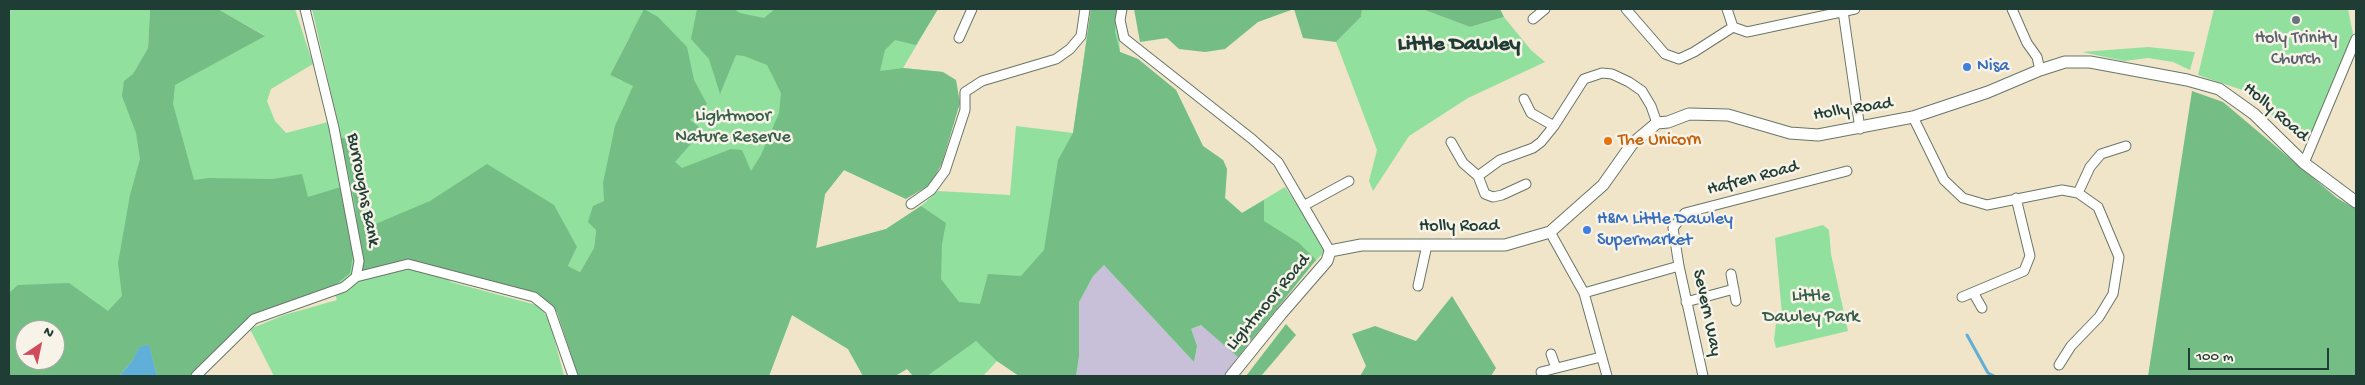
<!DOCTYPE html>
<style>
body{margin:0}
#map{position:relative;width:2365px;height:385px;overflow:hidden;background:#f0e4c9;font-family:"Gochi Hand",sans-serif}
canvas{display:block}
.frame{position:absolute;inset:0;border:10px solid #1f3d34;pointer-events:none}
.north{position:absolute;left:15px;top:320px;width:50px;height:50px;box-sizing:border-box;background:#f7f3e8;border:1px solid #a1aaa0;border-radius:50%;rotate:34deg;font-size:14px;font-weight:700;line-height:20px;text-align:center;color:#1f3d34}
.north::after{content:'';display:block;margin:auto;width:18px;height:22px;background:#d1495b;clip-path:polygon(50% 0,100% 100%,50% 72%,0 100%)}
.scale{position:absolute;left:2188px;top:348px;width:141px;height:22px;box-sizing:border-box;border:2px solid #1f3d34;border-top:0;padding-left:6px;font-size:15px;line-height:18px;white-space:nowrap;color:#1f3d34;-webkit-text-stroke:4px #f7f3e8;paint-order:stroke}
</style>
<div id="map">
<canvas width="2365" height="385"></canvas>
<div class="frame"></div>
<div class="north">N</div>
<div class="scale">100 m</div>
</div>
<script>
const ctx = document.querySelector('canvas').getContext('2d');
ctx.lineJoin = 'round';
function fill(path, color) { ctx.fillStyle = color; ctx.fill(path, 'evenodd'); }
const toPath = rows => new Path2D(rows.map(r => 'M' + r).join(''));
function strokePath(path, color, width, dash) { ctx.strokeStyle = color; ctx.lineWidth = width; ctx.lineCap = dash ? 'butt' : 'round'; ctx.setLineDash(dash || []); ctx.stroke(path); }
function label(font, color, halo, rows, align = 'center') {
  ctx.font = font + ' "Gochi Hand",sans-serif'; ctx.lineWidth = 5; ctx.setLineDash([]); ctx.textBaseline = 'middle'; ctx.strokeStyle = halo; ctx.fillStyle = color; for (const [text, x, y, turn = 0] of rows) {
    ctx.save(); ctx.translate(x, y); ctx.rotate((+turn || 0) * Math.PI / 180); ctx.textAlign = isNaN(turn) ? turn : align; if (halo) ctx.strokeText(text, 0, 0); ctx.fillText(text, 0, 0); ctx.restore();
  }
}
fill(toPath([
 [1104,265,1194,362,1197,346,1191,329,1202,325,1226,345,1238,357,1224,376,1076,376,1079,356,1079,302,1093,276]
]), '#c8bfd8');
fill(toPath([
 [9,9,150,9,148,48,134,73,264,35,218,9,295,9,313,64,271,89,267,101,275,121,286,133,328,122,332,140,340,132,312,9,938,9,903,68,943,72,942,163,906,199,844,170,825,194,816,249,886,229,921,206,938,191,1010,195,1016,126,1073,133,1091,9,1117,9,1120,52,1138,59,1176,90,1203,146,1223,160,1227,169,1225,198,1242,213,1285,187,1327,249,1278,300,1238,357,1202,325,1191,328,1197,346,1194,362,1104,265,1093,276,1079,302,1079,356,1076,376,1019,376,997,361,983,376,913,376,907,369,895,376,863,376,848,349,792,315,769,376,581,376,557,312,533,292,477,270,437,270,451,282,540,306,550,322,564,376,274,376,250,329,284,315,337,300,332,287,254,314,190,376,157,376,149,346,115,376,9,376],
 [631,34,622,80,622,81,610,75],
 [596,230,597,275,552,285,577,247,568,266,580,272,594,248],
 [25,330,55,330,55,360,25,360],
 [1362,9,1422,9,1470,27,1504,17,1531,50,1545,62,1468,98,1409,136,1373,191,1369,181,1377,150,1336,42,1361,17],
 [2214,9,2348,9,2353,34,2313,135,2302,139,2277,121,2254,94,2198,75],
 [2148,47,2195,52,2190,70,2173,62,2148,58,2124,61,2082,52],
 [1823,225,1829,230,1831,254,1848,331,1776,348,1774,340,1776,323,1783,325,1775,238]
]), '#91e09e');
fill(toPath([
 [150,9,218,9,265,36,175,85,173,104,194,180,209,178,273,179,302,174,308,197,341,187,353,255,350,273,333,287,254,314,190,376,157,376,149,346,139,347,133,360,120,375,9,376,9,293,18,285,69,283,108,311,122,296,118,263,130,195,140,159,136,133,122,96,124,81,133,74,148,48],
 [25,330,55,330,55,360,25,360],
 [644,9,658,17,687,47,694,80,707,104,690,120,703,130,675,162,682,168,731,149,742,150,751,171,761,155,779,113,781,93,767,65,744,56,736,55,720,94,709,59,691,39,697,9,734,9,740,13,764,18,775,9,938,9,916,45,895,40,885,50,880,71,903,68,943,72,956,80,960,103,942,163,931,184,906,199,844,170,825,194,816,248,886,229,921,206,946,223,942,244,941,279,959,302,980,304,988,274,1021,276,1044,250,1058,160,1073,133,1091,9,1116,9,1115,32,1120,52,1138,59,1176,90,1203,146,1223,160,1227,169,1225,198,1242,213,1264,200,1264,221,1299,243,1316,260,1238,357,1201,325,1191,329,1197,346,1194,362,1104,265,1093,276,1079,302,1079,356,1076,376,1019,376,997,361,976,341,927,376,913,376,907,369,895,376,863,376,848,349,792,315,769,376,578,376,557,312,532,292,406,260,363,271,355,205,341,138,353,138,363,213,373,225,430,201,487,164,554,205,577,247,568,266,580,272,594,248,596,230,588,222,593,206,604,201,603,183,615,126,633,86,610,75],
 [1134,9,1362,9,1361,17,1336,42,1303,38,1294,9,1258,22,1225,49,1205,52,1179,49,1167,38,1140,42],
 [1422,9,1500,9,1504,17,1470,27],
 [2192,91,2223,102,2337,198,2356,209,2356,376,2148,376],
 [1452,296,1496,368,1491,376,1360,376,1366,366,1352,334,1375,326,1416,341],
 [1286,324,1296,335,1262,375,1263,376,1246,376]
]), '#74be85');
fill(toPath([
 [149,345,157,376,115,376,120,375,133,360,139,347]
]), '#5fafd9');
strokePath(toPath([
 [1967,335,1988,373,1994,376]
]), '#5fafd9', 3);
const minor = toPath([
 [1122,9,1120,20,1124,38,1252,139,1278,162,1330,251],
 [1626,9,1665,54,1679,59,1694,52,1733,27,1747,32,1855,9],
 [1727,9,1733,27],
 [2012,9,2027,43,2037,57,2040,70],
 [1843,11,1860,129],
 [1533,19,1545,9],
 [959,38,972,9],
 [1524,99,1531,113,1554,126],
 [1913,117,1944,180,1963,198,1987,205,2062,190,2078,193,2098,207,2119,257,2113,294,2099,317,2071,346,2059,365],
 [1451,142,1463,163,1478,176],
 [2304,163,2356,39],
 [1526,184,1502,195,1493,197,1485,194,1478,176,1500,160,1533,148,1541,142,1554,126,1584,79,1602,73,1612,74,1629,82,1642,91,1651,106,1657,123],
 [2078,193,2090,167,2101,154,2126,146],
 [911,204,931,190,945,171,965,110,965,92,982,81,1056,59,1070,49,1081,36,1085,9],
 [1305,205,1349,181],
 [1550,232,1584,293,1607,376],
 [1731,274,1736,301],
 [356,277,408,264,534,297,550,310,573,376],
 [1418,286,1427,245],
 [1584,293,1679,266],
 [1974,294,1982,308],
 [1962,297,2024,271,2030,256,2016,198],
 [1686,302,1734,289],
 [1551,354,1556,368],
 [1541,372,1601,357],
 [196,376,254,319,344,287,356,277,359,261,334,128,305,9],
 [1703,376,1679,266,1673,228,1685,213,1847,171]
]);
const tertiary = toPath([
 [1231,376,1281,314,1327,261,1330,251,1361,245,1505,245,1550,232,1603,185,1632,144,1657,123,1668,122,1689,114,1728,115,1790,133,1818,135,1913,117,1988,92,2040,70,2065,62,2090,62,2187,80,2219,89,2254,114,2304,163,2356,202]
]);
strokePath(minor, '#687768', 11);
strokePath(tertiary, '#687768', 13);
strokePath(minor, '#fff', 9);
strokePath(tertiary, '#fff', 11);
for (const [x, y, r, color] of [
 [2296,20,5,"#6b7280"],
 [1967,67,5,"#3f7fe0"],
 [1608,141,5,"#e8710a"],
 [1587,230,5,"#3f7fe0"]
]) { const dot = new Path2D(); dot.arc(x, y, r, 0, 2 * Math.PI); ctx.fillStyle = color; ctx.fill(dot); strokePath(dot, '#f7f3e8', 2); }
label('18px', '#5b616d', '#f7f3e8', [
 ["Holy Trinity",2296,39],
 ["Church",2296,60]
]);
label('18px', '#366cbe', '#f7f3e8', [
 ["Nisa",1977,67],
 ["H&M Little Dawley",1597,220],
 ["Supermarket",1597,241]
], 'left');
label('18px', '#1f3d34', '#f7f3e8', [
 ["Holly Road",1853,110,-9],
 ["Holly Road",2275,113,41],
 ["Hafren Road",1753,179,-15],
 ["Burroughs Bank",362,190,79],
 ["Holly Road",1459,227],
 ["Lightmoor Road",1269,303,-50],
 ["Severn Way",1706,313,78]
]);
label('18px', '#365e49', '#f7f3e8', [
 ["Lightmoor",733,117],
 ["Nature Reserve",733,138],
 ["Little",1811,297],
 ["Dawley Park",1811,318]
]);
label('18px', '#c56008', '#f7f3e8', [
 ["The Unicorn",1618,141]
], 'left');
label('bold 22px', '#1f3d34', '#f7f3e8', [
 ["Little Dawley",1459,46]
]);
</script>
